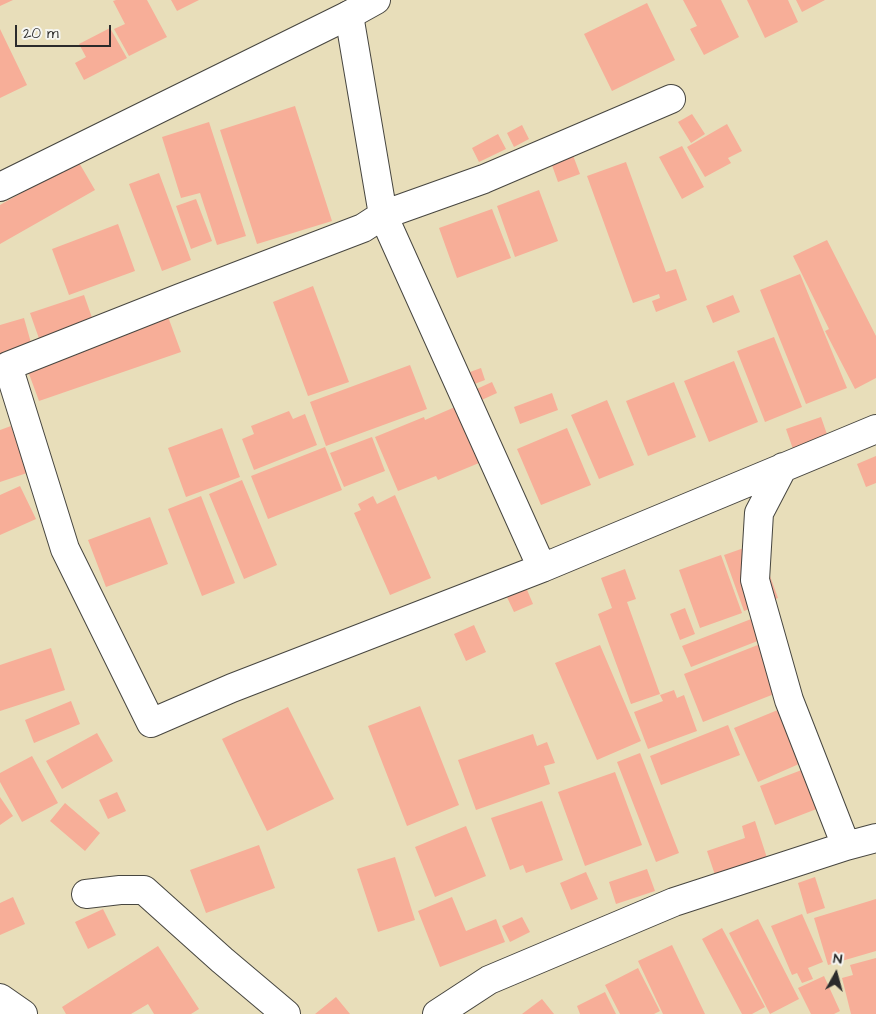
<!DOCTYPE html>
<style>
body{margin:0}
#map{position:relative;width:876px;height:1014px;overflow:hidden;background:#e8deba;font-family:"Architects Daughter",sans-serif}
canvas{display:block}
.north{position:absolute;left:811px;top:949px;width:50px;height:50px;-webkit-text-stroke:4px #f6f6f2;paint-order:stroke;rotate:7deg;font-size:14px;font-weight:700;line-height:20px;text-align:center;color:#2b2b2b}
.north::after{content:'';display:block;margin:auto;width:18px;height:22px;background:#2b2b2b;clip-path:polygon(50% 0,100% 100%,50% 72%,0 100%)}
.scale{position:absolute;left:15px;top:25px;width:96px;height:22px;box-sizing:border-box;border:2px solid #2b2b2b;border-top:0;padding-left:6px;font-size:15px;line-height:18px;white-space:nowrap;color:#2b2b2b;-webkit-text-stroke:4px #f6f6f2;paint-order:stroke}
</style>
<div id="map">
<canvas width="876" height="1014"></canvas>
<div class="north">N</div>
<div class="scale">20 m</div>
</div>
<script>
const ctx = document.querySelector('canvas').getContext('2d');
ctx.lineJoin = 'round';
function fill(path, color) { ctx.fillStyle = color; ctx.fill(path, 'evenodd'); }
const toPath = rows => new Path2D(rows.map(r => 'M' + r).join(''));
function strokePath(path, color, width, dash) { ctx.strokeStyle = color; ctx.lineWidth = width; ctx.lineCap = dash ? 'butt' : 'round'; ctx.setLineDash(dash || []); ctx.stroke(path); }
fill(toPath([
 [0,0,13,0,0,6],
 [116,0,147,0,167,37,129,56,114,29,125,24,113,1],
 [171,0,199,0,177,11],
 [683,0,721,0,739,37,704,55,690,29,697,26],
 [747,0,788,0,798,22,765,38],
 [796,0,825,0,802,12],
 [647,3,675,60,612,91,584,34],
 [110,28,127,58,84,80,75,63,86,57,79,44],
 [0,29,27,85,0,98],
 [295,106,332,221,257,244,220,130],
 [692,114,705,134,691,143,678,122],
 [209,122,246,236,217,245,200,193,181,198,162,137],
 [727,124,742,151,728,158,731,163,705,177,687,147],
 [522,125,529,139,514,147,507,133],
 [498,134,506,149,479,162,472,148],
 [682,146,704,187,682,199,659,157],
 [571,150,580,174,558,182,549,157],
 [78,161,95,190,0,244,0,205],
 [626,162,666,272,676,269,687,300,656,312,652,301,660,298,659,294,633,303,587,176],
 [159,173,191,260,162,271,129,184],
 [539,190,558,241,515,257,497,206],
 [196,199,212,241,191,249,176,206],
 [492,209,511,258,457,278,439,228],
 [118,224,135,271,69,295,52,249],
 [827,240,876,336,876,378,855,389,825,331,829,329,793,256],
 [800,274,847,388,806,404,760,290],
 [313,286,349,382,308,396,273,302],
 [84,295,96,329,42,347,30,313],
 [733,295,740,312,713,323,706,306],
 [167,314,181,352,39,401,25,363],
 [24,318,33,350,0,359,0,325],
 [774,337,802,407,765,422,737,351],
 [734,361,758,422,709,442,684,381],
 [410,365,427,409,326,446,310,402],
 [481,368,485,380,464,388,459,376],
 [492,382,497,393,475,403,470,392],
 [674,382,696,437,648,456,626,401],
 [552,393,558,410,520,424,514,407],
 [607,400,634,465,599,479,571,415],
 [455,407,479,463,438,480,436,476,398,491,375,437,424,417,425,420],
 [289,411,293,419,305,414,317,445,254,470,242,439,254,434,251,426],
 [821,417,829,440,794,452,786,429],
 [11,426,27,473,0,482,0,430],
 [222,428,240,477,186,497,168,448],
 [567,428,591,485,541,505,517,449],
 [372,437,385,471,344,487,330,453],
 [325,447,342,490,268,519,251,476],
 [876,456,876,483,866,487,857,464],
 [242,480,277,565,244,579,209,494],
 [20,486,36,519,0,535,0,495],
 [395,495,431,578,390,595,354,513,361,510,358,504,373,496,377,504],
 [201,496,235,583,202,596,168,509],
 [150,517,168,564,106,587,88,540],
 [758,543,778,598,744,611,724,555],
 [721,555,742,613,700,628,679,570],
 [625,569,636,599,627,602,660,694,631,704,598,614,612,608,601,578],
 [525,585,533,604,514,612,505,593],
 [685,608,695,634,680,640,670,614],
 [764,614,773,635,691,667,682,646],
 [474,625,486,652,466,661,454,634],
 [773,639,792,687,703,722,684,674],
 [600,645,641,741,597,760,555,663],
 [51,648,65,690,0,711,0,665],
 [674,690,677,698,684,695,697,731,648,749,634,712,663,701,660,695],
 [71,701,80,724,34,743,25,720],
 [420,706,459,805,407,826,368,726],
 [288,707,334,799,267,831,222,739],
 [785,707,808,760,758,782,734,728],
 [728,725,740,755,661,785,650,756],
 [97,733,113,761,62,789,46,761],
 [533,734,537,746,547,742,555,763,544,766,550,784,476,810,458,760],
 [640,753,679,853,656,862,617,762],
 [32,756,58,803,22,822,0,782,0,773],
 [812,766,827,805,775,825,760,786],
 [615,772,642,845,585,866,558,792],
 [117,792,126,811,108,819,99,800],
 [0,797,13,816,0,825],
 [542,801,563,860,526,873,523,865,510,870,491,818],
 [65,803,100,833,85,851,50,821],
 [755,821,768,861,716,878,707,851,745,838,742,826],
 [466,826,486,876,435,897,415,847],
 [259,845,275,888,206,913,190,870],
 [395,857,415,920,378,932,357,869],
 [647,869,655,891,616,904,609,882],
 [586,872,598,899,571,910,560,883],
 [815,877,825,908,807,914,798,883],
 [13,897,25,924,0,935,0,903],
 [452,897,466,931,496,919,505,942,440,967,418,911],
 [876,899,876,951,828,965,814,918],
 [103,909,116,935,88,949,75,922],
 [802,914,823,962,808,968,813,979,802,983,797,973,792,975,771,926],
 [522,917,530,932,510,942,502,926],
 [758,919,799,999,770,1014,729,933],
 [722,928,765,1007,752,1014,742,1014,702,939],
 [672,945,705,1014,663,1014,638,961],
 [158,946,199,1009,191,1014,154,1014,148,1004,131,1014,66,1014,62,1007],
 [876,958,876,1014,851,1014,842,978,853,975,850,965],
 [638,968,660,1011,654,1014,620,1014,605,985],
 [824,976,840,1011,834,1014,811,1014,798,988],
 [605,992,616,1014,580,1014,577,1006],
 [336,997,350,1014,315,1014],
 [542,999,554,1014,522,1014]
]), '#f7ae98');
const minor = toPath([
 [349,15,383,215,542,568],
 [671,99,484,179,383,215,363,228,180,298,8,366,65,549,151,723,232,688,542,568,876,429],
 [783,467,759,513,755,580,789,700,846,846],
 [86,894,120,890,144,890,222,960,286,1014],
 [0,998,23,1014],
 [437,1014,489,980,674,902,846,846,876,838]
]);
const tertiary = toPath([
 [0,187,349,15,376,0]
]);
strokePath(minor, '#474640', 30);
strokePath(tertiary, '#474640', 30);
strokePath(minor, '#fff', 28);
strokePath(tertiary, '#fff', 28);
</script>
